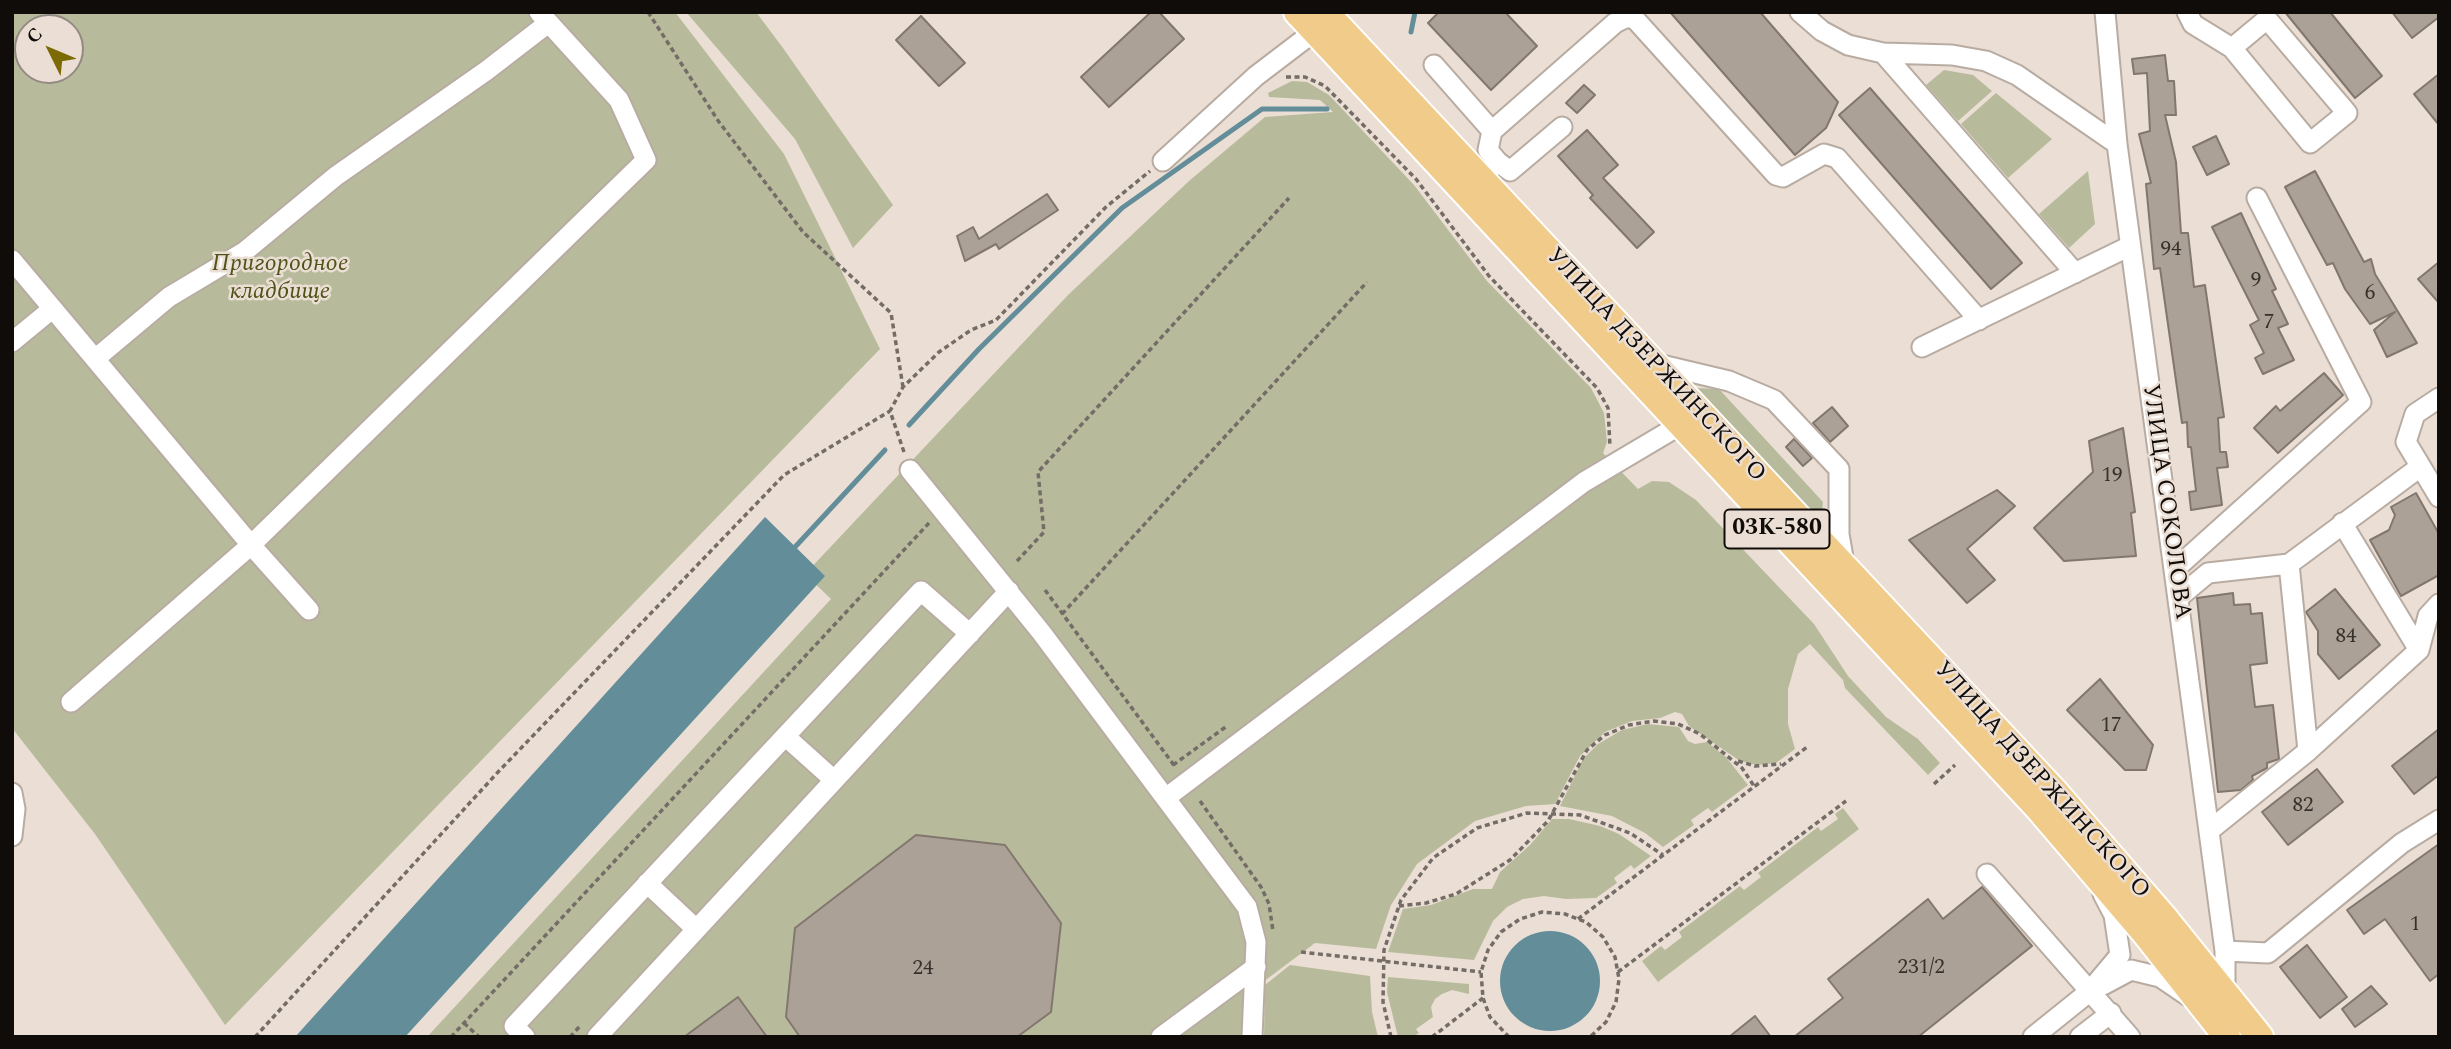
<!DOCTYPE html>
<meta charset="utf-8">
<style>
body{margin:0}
#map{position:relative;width:2451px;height:1049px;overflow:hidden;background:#ebded4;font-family:Spectral,serif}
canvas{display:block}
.frame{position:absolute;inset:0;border:14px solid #100c09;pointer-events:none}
.north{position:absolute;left:14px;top:14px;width:70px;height:70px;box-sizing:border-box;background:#ebded4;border:2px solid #938a83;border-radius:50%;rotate:313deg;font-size:19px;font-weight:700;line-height:28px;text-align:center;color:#100c09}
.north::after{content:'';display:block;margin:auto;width:24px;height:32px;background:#7c6b04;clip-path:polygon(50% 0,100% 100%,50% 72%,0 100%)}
</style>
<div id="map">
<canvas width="2451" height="1049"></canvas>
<div class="frame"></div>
<div class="north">С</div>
</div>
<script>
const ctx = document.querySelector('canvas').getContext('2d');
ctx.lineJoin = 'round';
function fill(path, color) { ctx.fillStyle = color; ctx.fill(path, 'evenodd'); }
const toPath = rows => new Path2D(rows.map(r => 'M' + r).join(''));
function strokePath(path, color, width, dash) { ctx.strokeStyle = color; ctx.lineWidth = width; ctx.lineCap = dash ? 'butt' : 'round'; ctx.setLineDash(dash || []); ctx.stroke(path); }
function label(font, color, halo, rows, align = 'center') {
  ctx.font = font + ' Spectral,serif'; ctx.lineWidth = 5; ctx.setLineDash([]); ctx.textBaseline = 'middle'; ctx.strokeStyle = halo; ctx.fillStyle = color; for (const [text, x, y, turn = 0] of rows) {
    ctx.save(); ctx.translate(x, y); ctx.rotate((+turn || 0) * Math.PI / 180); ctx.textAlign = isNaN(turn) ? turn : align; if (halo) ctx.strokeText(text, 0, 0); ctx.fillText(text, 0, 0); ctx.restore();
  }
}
fill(toPath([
 [12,12,675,12,784,154,880,349,225,1025,95,834,12,728],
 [28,28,70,28,70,70,28,70],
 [686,12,756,12,783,48,893,205,853,248,795,139],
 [1944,70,1973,75,1992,91,1958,121,1926,85],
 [1292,81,1307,82,1329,95,1414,185,1487,281,1591,388,1604,413,1607,442,1603,453,1638,489,1652,481,1669,482,1696,500,1814,624,1848,676,1886,717,1918,739,1940,763,1928,775,1845,688,1843,680,1810,644,1798,654,1788,689,1788,724,1795,749,1776,763,1757,765,1740,761,1689,726,1682,714,1675,712,1660,718,1632,721,1605,732,1580,756,1555,804,1526,806,1475,821,1417,864,1391,905,1376,949,1315,943,1263,982,1261,1037,427,1037,831,599,805,574,1068,295,1189,181,1265,117,1333,112,1320,100,1269,97,1268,93],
 [1996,93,2052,139,2008,178,1961,124],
 [2088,171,2095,224,2069,248,2039,214],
 [1695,388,1719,389,1823,502,1821,522],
 [1648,724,1679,727,1688,741,1695,744,1707,742,1726,757,1748,785,1712,812,1708,808,1691,820,1694,825,1663,847,1645,833,1612,816,1560,806,1583,759,1598,744,1622,730],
 [1843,808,1859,829,1658,982,1642,961,1661,946,1665,950,1682,937,1679,932,1740,886,1744,890,1761,877,1758,873,1818,827,1821,831,1838,819,1835,814],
 [1552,819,1569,819,1600,826,1619,834,1651,856,1634,869,1631,865,1614,878,1617,883,1596,898,1566,899,1544,896,1523,899,1507,907,1493,921,1474,960,1388,952,1403,909,1431,905,1473,889,1492,889,1500,872,1530,845],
 [1290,965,1370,976,1372,1012,1378,1037,1264,1037,1265,985],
 [1388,977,1469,984,1469,994,1452,990,1442,994,1435,999,1431,1007,1433,1017,1416,1029,1419,1033,1413,1037,1398,1037,1387,992]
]), '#b7bb9b');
fill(toPath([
 [765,517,825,576,405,1037,295,1037],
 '1500 981a50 50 0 1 1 100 0a50 50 0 1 1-100 0Z'
]), '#628d99');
strokePath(toPath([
 [1411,32,1415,12],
 [909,425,979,349,1122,208,1262,109,1327,109],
 [795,547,885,450]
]), '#628d99', 5);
const building = toPath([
 [1151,12,1159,12,1184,39,1109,107,1081,77,1151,12],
 [1439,12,1505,12,1537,46,1491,90,1428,23,1439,12],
 [1670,12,1760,12,1838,102,1826,128,1795,155,1670,12],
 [2285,12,2330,12,2382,76,2355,98,2285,12],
 [2392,12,2439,12,2439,17,2412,38,2392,12],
 [921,16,965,63,939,86,896,40,921,16],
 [2165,55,2168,81,2174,81,2176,115,2165,115,2176,162,2181,233,2188,233,2194,287,2205,285,2224,417,2218,418,2220,452,2226,452,2228,467,2217,468,2222,505,2191,510,2189,492,2196,491,2191,447,2188,447,2187,422,2182,423,2160,268,2154,269,2146,184,2151,183,2139,134,2150,131,2147,73,2134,74,2132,59,2165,55],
 [2439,74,2439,125,2414,94,2439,74],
 [1584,85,1595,95,1577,113,1566,103,1584,85],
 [1870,88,2022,263,1991,289,1839,115,1870,88],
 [1587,130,1618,165,1603,178,1654,232,1637,248,1590,198,1593,195,1558,156,1587,130],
 [2216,136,2229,164,2207,175,2193,147,2216,136],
 [2315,171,2364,262,2371,259,2375,274,2417,343,2387,357,2374,330,2395,312,2370,324,2345,289,2333,263,2327,265,2285,187,2315,171],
 [1047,194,1058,210,999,249,996,244,965,261,957,236,973,227,979,239,1047,194],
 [2241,213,2276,289,2272,291,2288,324,2278,328,2294,360,2263,374,2255,358,2264,353,2250,325,2259,320,2212,227,2241,213],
 [2439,262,2439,303,2418,279,2439,262],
 [2324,373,2343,395,2278,453,2254,428,2276,406,2280,411,2324,373],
 [1832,407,1848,426,1830,442,1813,423,1832,407],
 [2123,428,2135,512,2131,513,2136,556,2064,561,2034,528,2093,472,2089,441,2123,428],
 [1794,439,1812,458,1803,466,1786,447,1794,439],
 [1997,490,2015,506,1967,549,1995,580,1967,603,1909,540,1997,490],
 [2416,493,2439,534,2439,575,2401,596,2370,540,2389,530,2395,515,2391,507,2416,493],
 [2335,589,2380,645,2339,679,2318,654,2318,631,2306,612,2335,589],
 [2233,593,2234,605,2250,604,2251,614,2262,613,2267,663,2250,665,2255,707,2273,705,2279,759,2267,763,2267,768,2252,776,2253,780,2241,790,2218,792,2197,598,2233,593],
 [2100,679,2153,745,2146,770,2125,770,2067,710,2100,679],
 [2439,729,2439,775,2414,794,2392,766,2439,729],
 [2317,769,2343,802,2288,845,2262,812,2317,769],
 [916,835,1005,845,1061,923,1051,1012,1017,1037,800,1037,786,1017,795,928,916,835],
 [2439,844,2439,974,2430,981,2385,919,2364,934,2347,910,2439,844],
 [1982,887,2032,946,1918,1037,1794,1037,1843,998,1828,979,1876,941,1928,899,1943,919,1982,887],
 [2307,945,2347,997,2320,1018,2280,967,2307,945],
 [2371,986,2387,1004,2355,1027,2342,1009,2371,986],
 [738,997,767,1037,684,1037,738,997],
 [1755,1016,1771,1037,1729,1037,1755,1016]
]);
fill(building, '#aca197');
strokePath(building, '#82776e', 2);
const minor = toPath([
 [1800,12,1822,31,1848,45,1883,53,1952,55,1986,61,2017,75,2117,144],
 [2105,12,2117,144,2225,951,2225,991],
 [2187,12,2193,24,2232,48,2310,143,2347,113,2267,19,2232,48],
 [1883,53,2075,273],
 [1434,65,1492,131],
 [1163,161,1256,76,1315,31],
 [1498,162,1510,171,1562,127],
 [1479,178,1498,162,1488,150,1492,131,1615,23,1625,18,1634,18,1776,175,1783,177,1824,154,1837,158,1979,320],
 [12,260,251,545,646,160,619,100,539,12],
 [12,342,52,309],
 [1922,347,2130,246],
 [95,359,169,297,244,252,336,176,486,71,547,24],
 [1653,363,1729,381,1774,400,1839,469,1839,534,1845,569],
 [2439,398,2415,414,2406,442,2439,497],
 [910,470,1041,632,1247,907,1256,942,1252,1037],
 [2342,523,2419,650],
 [2289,564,2420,467],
 [2174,570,2361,402,2257,198],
 [2178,598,2208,573,2289,564,2308,751,2210,830],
 [71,702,251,545,309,610],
 [785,736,834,780],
 [2308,751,2419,650,2428,616,2439,604],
 [12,793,15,809,12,836],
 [1167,797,1584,482,1680,425],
 [1987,874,2130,1037],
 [647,883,696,929],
 [2225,951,2268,953,2402,843,2439,820],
 [2103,985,2131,970,2160,977,2188,996],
 [525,1037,514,1026,921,591,970,634],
 [597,1037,1009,591],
 [1161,1037,1256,967],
 [2033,1037,2089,992,2120,955,2114,915,2103,894],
 [2080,1037,2111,1013]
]);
const major = toPath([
 [1297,12,2039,809,2145,933,2227,1037],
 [1325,12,2056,793,2162,915,2260,1037]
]);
strokePath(minor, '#b8aca2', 23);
strokePath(major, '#fff', 30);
strokePath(toPath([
 [648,12,719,122,803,232,891,313,903,387],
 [1286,77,1305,77,1325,86,1416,179,1489,276,1597,388,1608,408,1610,447],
 [904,452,890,411,903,387,939,352,971,330,996,320,1106,207,1150,171],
 [1017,561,1044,532,1038,472,1289,198],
 [1045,590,1176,768],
 [1062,614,1367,282],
 [1738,761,1755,766,1781,764],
 [1173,765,1227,726],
 [1934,784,1955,765],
 [1200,801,1261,887,1269,904,1273,931],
 [1399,906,1426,903,1456,894,1510,860,1548,821,1587,750,1605,735,1629,725,1654,721,1678,724,1700,734,1742,768,1754,786],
 [1578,919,1807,747],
 [1301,952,1481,972],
 [1618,972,1846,801],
 [464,1023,479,1037],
 [255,1037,499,771,784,475,890,411],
 [451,1037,929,523],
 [570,1037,581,1025],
 [1391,1037,1383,1002,1384,950,1401,900,1433,858,1477,828,1527,813,1580,815,1630,833,1663,855],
 [1432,1037,1483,998],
 [1509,1037,1490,1017,1483,998,1481,972,1488,950,1501,932,1520,919,1542,912,1565,914,1586,922,1603,937,1615,957,1619,979,1616,1002,1606,1022,1590,1037]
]), '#746c66', 3.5, [5, 3.5]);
strokePath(minor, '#fff', 19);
strokePath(major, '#f1cb89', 26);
label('21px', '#37312c', null, [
 ["94",2171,251],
 ["9",2256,282],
 ["6",2370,295],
 ["7",2269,324],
 ["19",2112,477],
 ["84",2346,638],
 ["17",2111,727],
 ["82",2303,807],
 ["1",2415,926],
 ["231/2",1921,969],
 ["24",923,970]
]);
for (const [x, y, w] of [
 [1777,529,105]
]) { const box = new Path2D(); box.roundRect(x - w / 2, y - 19.5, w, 39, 5); ctx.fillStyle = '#ebded4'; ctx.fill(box); strokePath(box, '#100c09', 2); }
label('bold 23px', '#100c09', null, [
 ["03К-580",1777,529]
]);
label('italic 24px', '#4f5318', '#ebded4', [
 ["Пригородное",280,265],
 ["кладбище",280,293]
]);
label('24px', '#100c09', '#ebded4', [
 ["УЛИЦА ДЗЕРЖИНСКОГО",1655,366,47],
 ["УЛИЦА СОКОЛОВА",2165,502,82],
 ["УЛИЦА ДЗЕРЖИНСКОГО",2041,781,48]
]);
</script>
